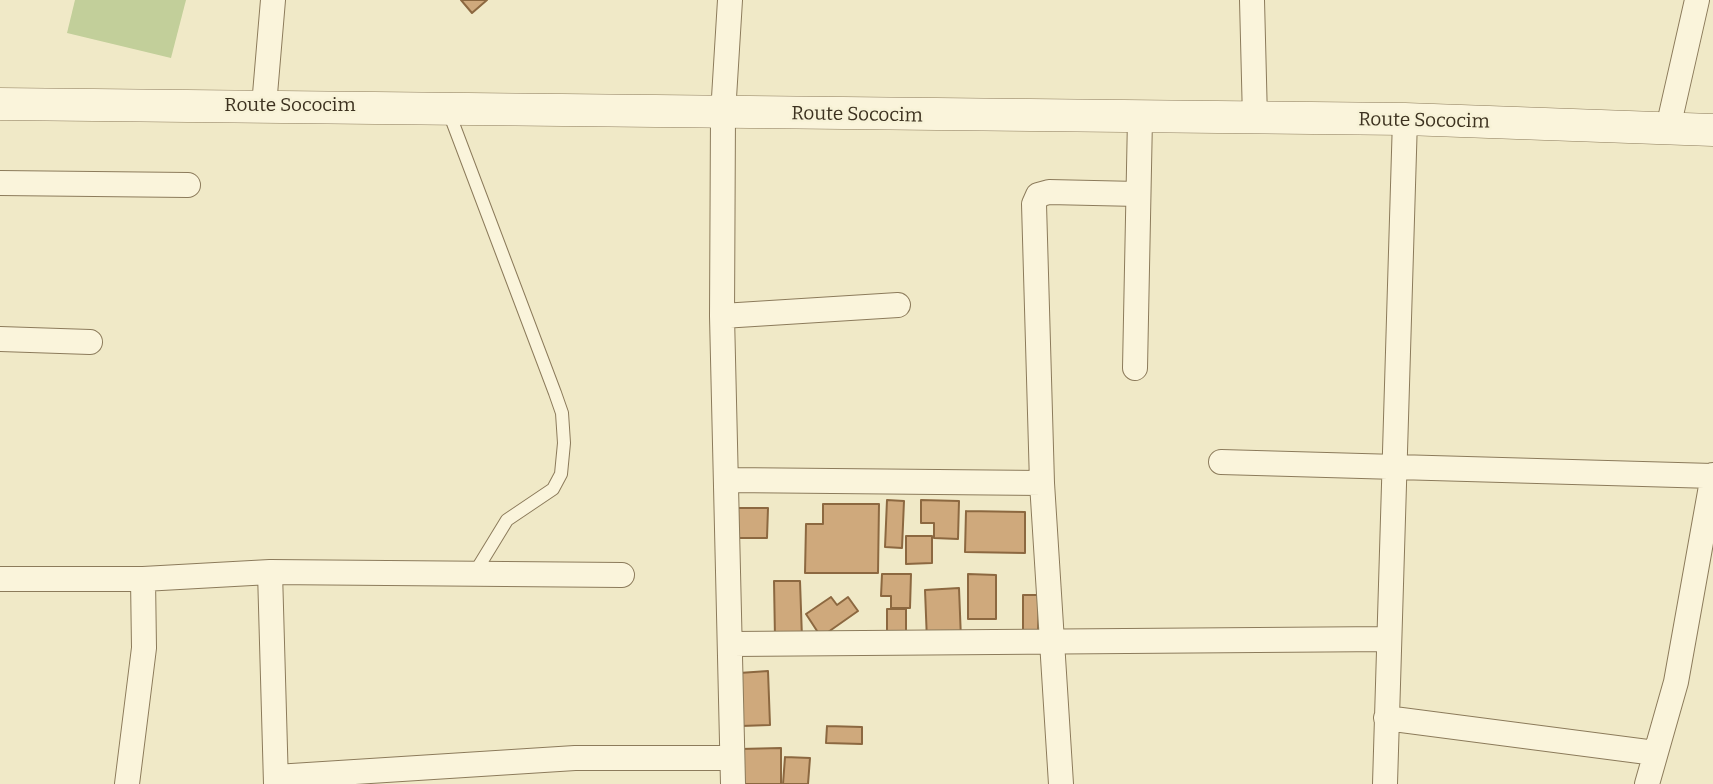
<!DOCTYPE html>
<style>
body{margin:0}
canvas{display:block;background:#f0e9c7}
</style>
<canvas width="1713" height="784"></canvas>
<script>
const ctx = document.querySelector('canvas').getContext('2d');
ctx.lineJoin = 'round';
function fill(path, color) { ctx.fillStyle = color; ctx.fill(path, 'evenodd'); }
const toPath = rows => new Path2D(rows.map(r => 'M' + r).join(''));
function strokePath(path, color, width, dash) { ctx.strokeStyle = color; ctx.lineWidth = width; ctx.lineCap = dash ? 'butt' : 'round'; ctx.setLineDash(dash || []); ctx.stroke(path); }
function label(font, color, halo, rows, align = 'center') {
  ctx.font = font + ' Bitter,serif'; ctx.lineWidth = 5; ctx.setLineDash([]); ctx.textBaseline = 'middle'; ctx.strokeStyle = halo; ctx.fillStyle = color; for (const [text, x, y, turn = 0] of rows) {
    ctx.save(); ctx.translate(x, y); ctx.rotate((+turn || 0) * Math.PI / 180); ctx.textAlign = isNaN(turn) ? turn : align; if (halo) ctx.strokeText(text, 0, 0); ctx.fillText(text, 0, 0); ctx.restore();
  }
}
fill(toPath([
 [75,0,186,0,171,58,67,33]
]), '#c2cf9a');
const building = toPath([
 [461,0,487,0,472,13,461,0],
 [887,500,904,501,902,548,885,547,887,500],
 [921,500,959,501,958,539,934,538,934,523,921,523,921,500],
 [823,504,879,504,878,573,805,573,806,524,823,524,823,504],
 [736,508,768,508,767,538,736,538,736,508],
 [966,511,1025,512,1025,553,965,552,966,511],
 [906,536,932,536,932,563,906,564,906,536],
 [882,574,911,574,910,608,891,608,891,596,881,596,882,574],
 [968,574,996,575,996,619,968,619,968,574],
 [774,581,800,581,802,638,775,639,774,581],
 [959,588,961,639,927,641,925,590,959,588],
 [1023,595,1039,595,1038,633,1023,633,1023,595],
 [831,597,837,605,848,597,858,611,821,637,806,614,831,597],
 [887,609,906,609,906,642,887,642,887,609],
 [768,671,770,725,741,726,739,673,768,671],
 [827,726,862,727,862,744,826,743,827,726],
 [781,748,781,784,740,784,740,749,781,748],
 [785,757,810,758,808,784,783,784,785,757]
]);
fill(building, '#cfa97c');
strokePath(building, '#8c6840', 2);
const service = toPath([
 [448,110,555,393,562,413,564,443,561,474,553,489,507,520,474,574]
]);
const minor = toPath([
 [730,0,723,114,722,316,733,784],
 [1252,0,1255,119],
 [264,106,273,0],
 [1668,128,1697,0],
 [0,183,188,185],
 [722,316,898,305],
 [0,339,90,342],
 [1135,368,1140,118],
 [1221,462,1713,476],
 [728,480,1042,483],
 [270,572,276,784],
 [0,579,143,579,270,572,622,575],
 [732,644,1389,639],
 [1386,718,1655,753],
 [276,777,575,758,732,758],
 [127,784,144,648,143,579],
 [1061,784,1042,483,1034,204,1038,195,1049,192,1138,194],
 [1385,784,1405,119],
 [1647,784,1676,682,1713,475]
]);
const tertiary = toPath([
 [0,104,1405,119,1713,130]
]);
strokePath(service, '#8c7b5b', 14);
strokePath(minor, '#8c7b5b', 26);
strokePath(tertiary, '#8c7b5b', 33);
strokePath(service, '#faf4db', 12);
strokePath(minor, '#faf4db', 24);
strokePath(tertiary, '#faf4db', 32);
label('19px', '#3c311f', '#f7f2d7', [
 ["Route Sococim",290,106],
 ["Route Sococim",857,115,1],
 ["Route Sococim",1424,121,1]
]);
</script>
